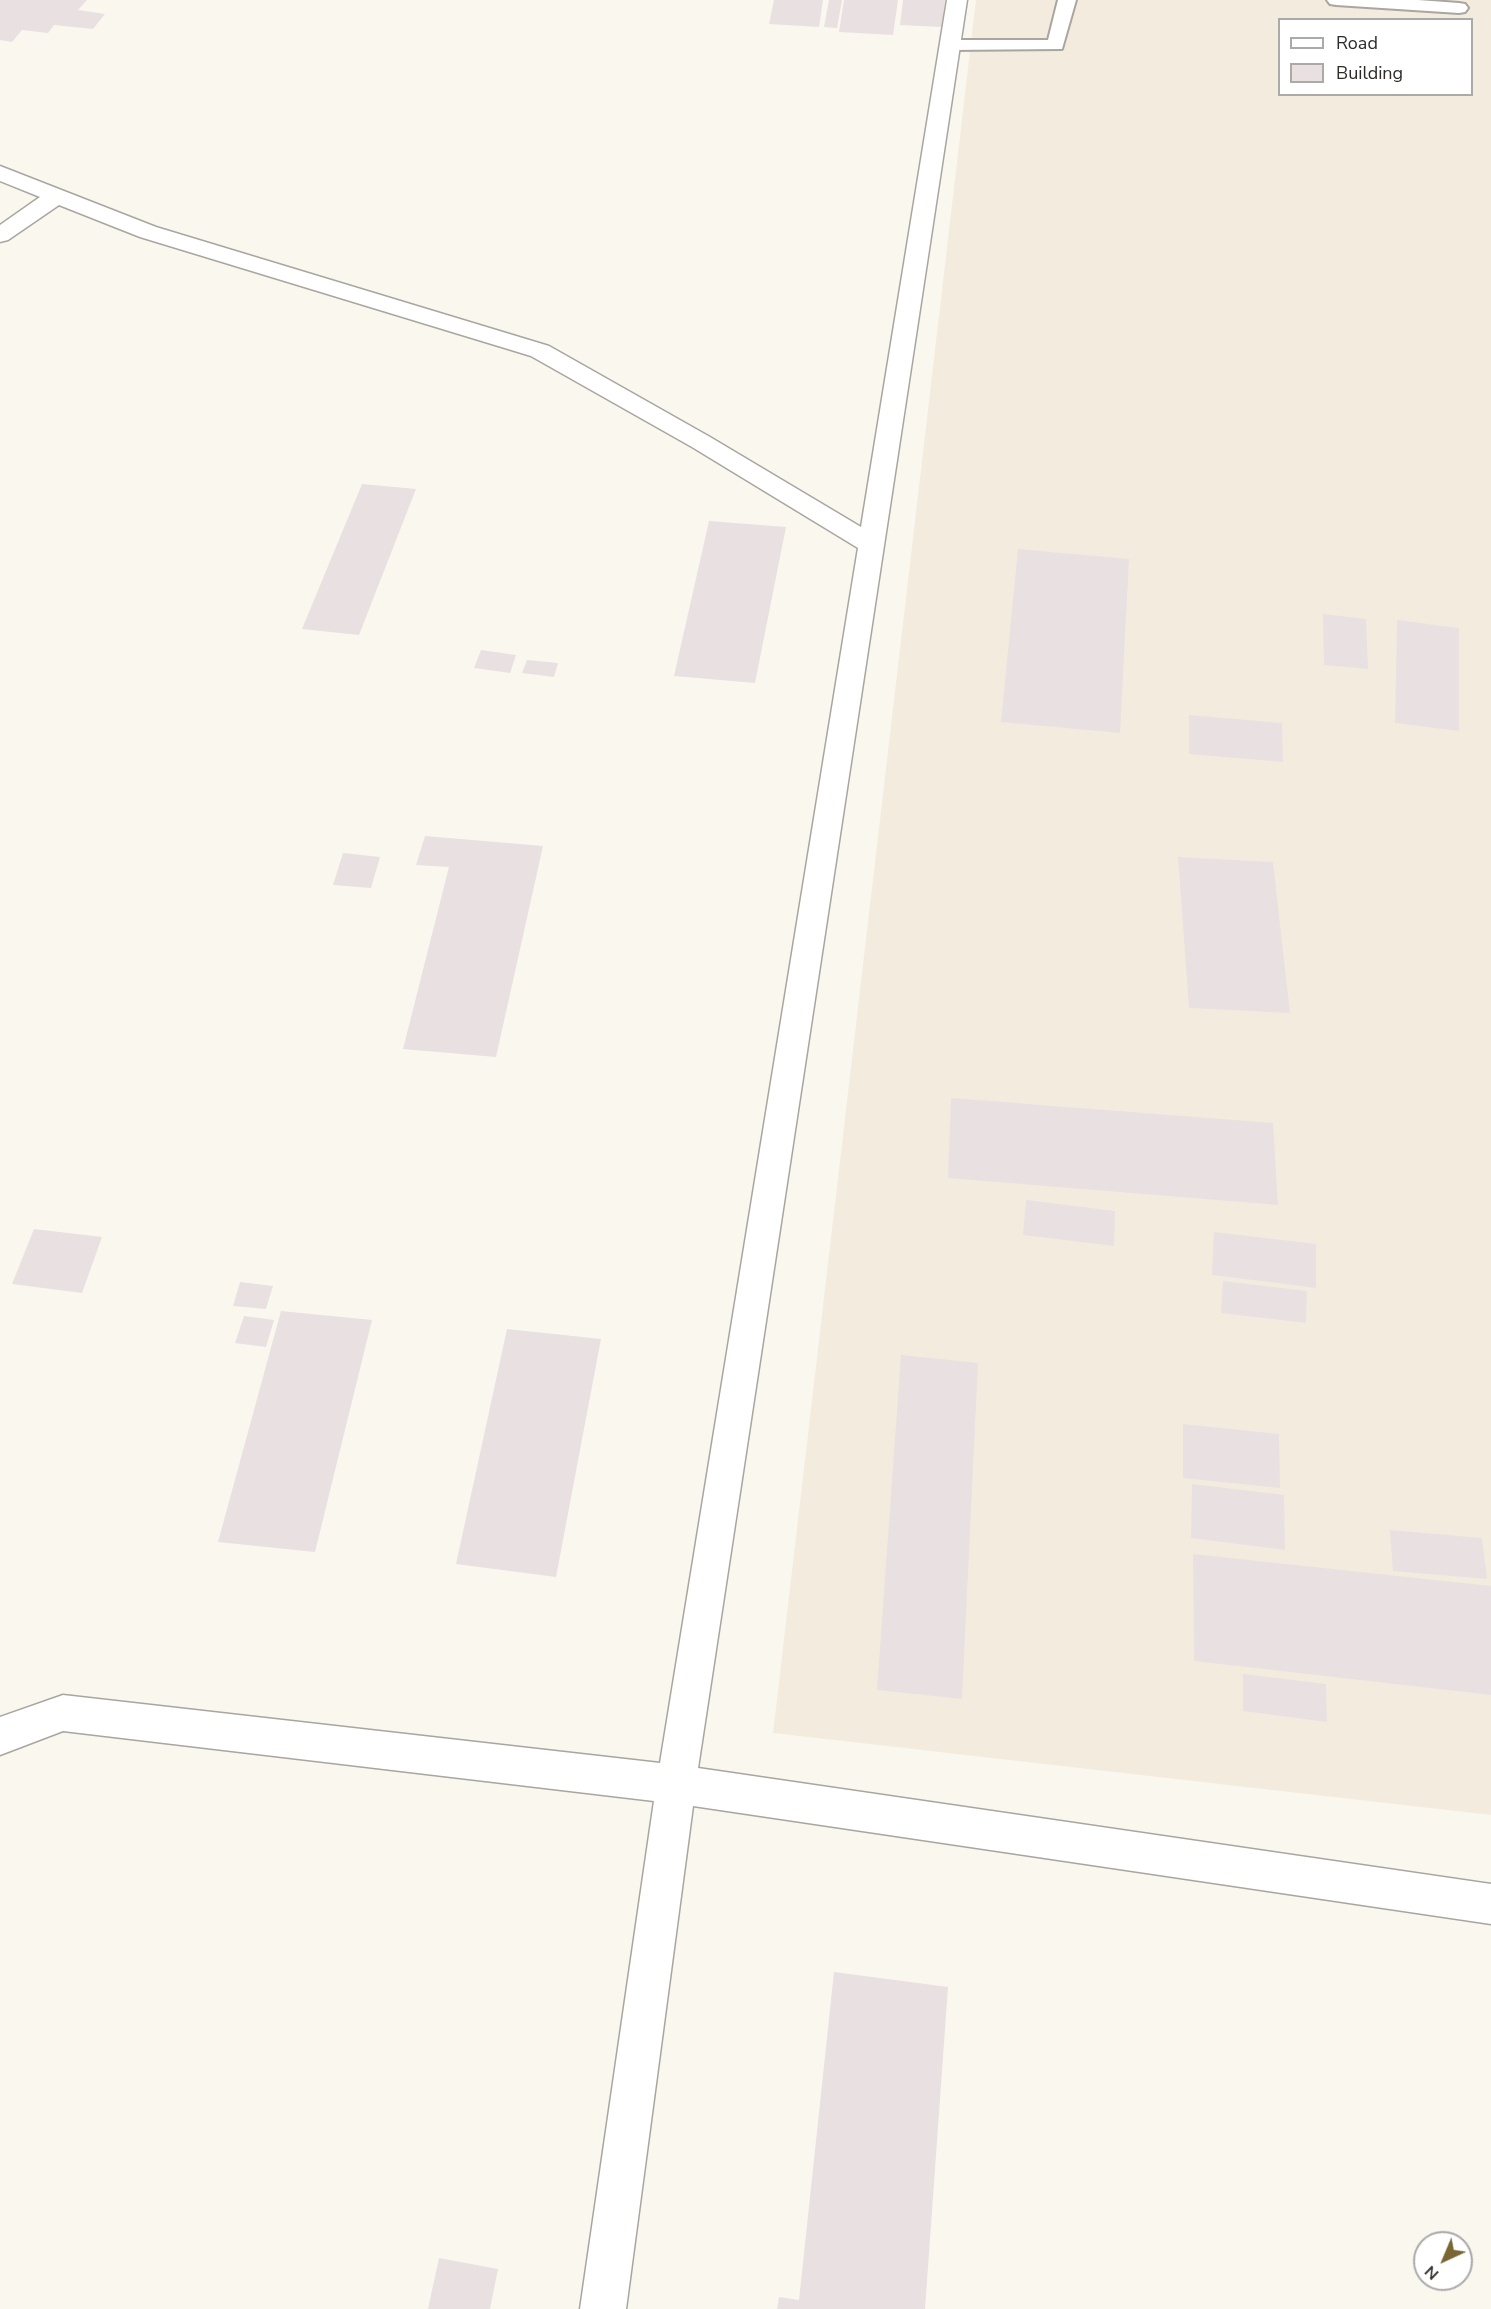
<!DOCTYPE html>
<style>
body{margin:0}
#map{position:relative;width:1491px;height:2309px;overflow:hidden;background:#faf7ef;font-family:"Nunito Sans",sans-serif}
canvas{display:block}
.legend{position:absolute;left:1278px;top:18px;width:195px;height:78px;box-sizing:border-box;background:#fff;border:2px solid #abaaa9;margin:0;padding:8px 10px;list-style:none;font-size:18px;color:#2c2b28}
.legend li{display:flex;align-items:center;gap:12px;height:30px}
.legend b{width:30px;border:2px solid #abaaa9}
.north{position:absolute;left:1413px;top:2231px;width:60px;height:60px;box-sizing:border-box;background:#fff;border:2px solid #abaaa9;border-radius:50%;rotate:224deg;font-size:16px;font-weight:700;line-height:24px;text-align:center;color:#2c2b28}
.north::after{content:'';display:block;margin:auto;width:21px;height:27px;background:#796634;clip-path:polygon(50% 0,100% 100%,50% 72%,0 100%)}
</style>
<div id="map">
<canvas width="1491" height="2309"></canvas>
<ul class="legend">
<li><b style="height:8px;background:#fff"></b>Road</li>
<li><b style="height:16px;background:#e9e0e2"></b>Building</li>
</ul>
<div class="north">N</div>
</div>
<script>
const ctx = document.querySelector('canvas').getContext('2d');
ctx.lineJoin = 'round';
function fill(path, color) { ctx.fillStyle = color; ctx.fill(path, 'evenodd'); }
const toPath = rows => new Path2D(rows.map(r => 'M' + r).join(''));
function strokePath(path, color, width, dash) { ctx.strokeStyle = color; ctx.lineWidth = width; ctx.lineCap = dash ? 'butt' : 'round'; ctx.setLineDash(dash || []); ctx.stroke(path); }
fill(toPath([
 [976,0,1491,0,1491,1815,773,1733],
 [1280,20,1472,20,1472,94,1280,94]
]), '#f3ecde');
fill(toPath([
 [0,0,87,0,78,10,105,14,93,29,54,25,48,33,22,30,12,42,0,40],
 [774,0,823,0,819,27,769,24],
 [829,0,842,0,837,28,824,27],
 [844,0,898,0,893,35,839,32],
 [903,0,945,0,942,27,900,25],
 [362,484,416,489,359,635,302,629],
 [709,521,786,527,755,683,674,676],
 [1018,549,1129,559,1120,733,1001,722],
 [1323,614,1366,619,1368,669,1324,665],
 [1397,620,1459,628,1459,731,1395,723],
 [481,650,516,655,510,673,474,668],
 [527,660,558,663,554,677,522,673],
 [1189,715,1282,723,1283,762,1189,754],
 [425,836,543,846,496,1057,403,1049,449,867,416,865],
 [343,853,380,857,371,888,333,885],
 [1178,857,1273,862,1290,1013,1189,1008],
 [951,1098,1273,1123,1278,1205,948,1178],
 [1026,1200,1115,1211,1114,1246,1023,1235],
 [34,1229,102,1237,82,1293,12,1284],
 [1214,1232,1316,1244,1316,1288,1212,1275],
 [1223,1281,1307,1291,1306,1323,1221,1313],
 [240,1282,273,1286,266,1309,233,1306],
 [281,1311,372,1320,315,1552,218,1542],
 [244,1316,274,1320,266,1347,235,1343],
 [507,1329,601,1339,556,1577,456,1564],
 [901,1355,978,1363,962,1699,877,1690],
 [1183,1424,1279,1434,1280,1488,1183,1478],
 [1192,1484,1284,1495,1285,1550,1191,1538],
 [1390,1530,1482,1538,1487,1579,1393,1571],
 [1193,1554,1491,1586,1491,1695,1194,1661],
 [1243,1674,1326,1684,1327,1722,1243,1711],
 [834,1972,948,1987,925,2309,777,2309,779,2297,799,2300],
 [439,2258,498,2269,490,2309,428,2309]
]), '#e9e0e2');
const lane = toPath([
 [1058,0,1076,0,1062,49,951,50,945,49,942,45,945,41,951,40,1048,40,1058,0],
 [1327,0,1418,0,1459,3,1465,4,1468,8,1465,12,1459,13,1336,5,1330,4,1327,0]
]);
const street = toPath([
 [947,0,967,0,698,1768,1491,1884,1491,1924,693,1806,626,2309,580,2309,654,1801,63,1731,0,1755,0,1717,63,1695,660,1763,858,548,692,447,531,356,140,237,59,205,8,240,0,242,0,225,40,197,0,181,0,166,156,227,549,346,710,437,861,527,947,0]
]);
strokePath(lane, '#a9a69f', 4);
strokePath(street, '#a9a69f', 3);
fill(lane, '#fff');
fill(street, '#fff');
</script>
